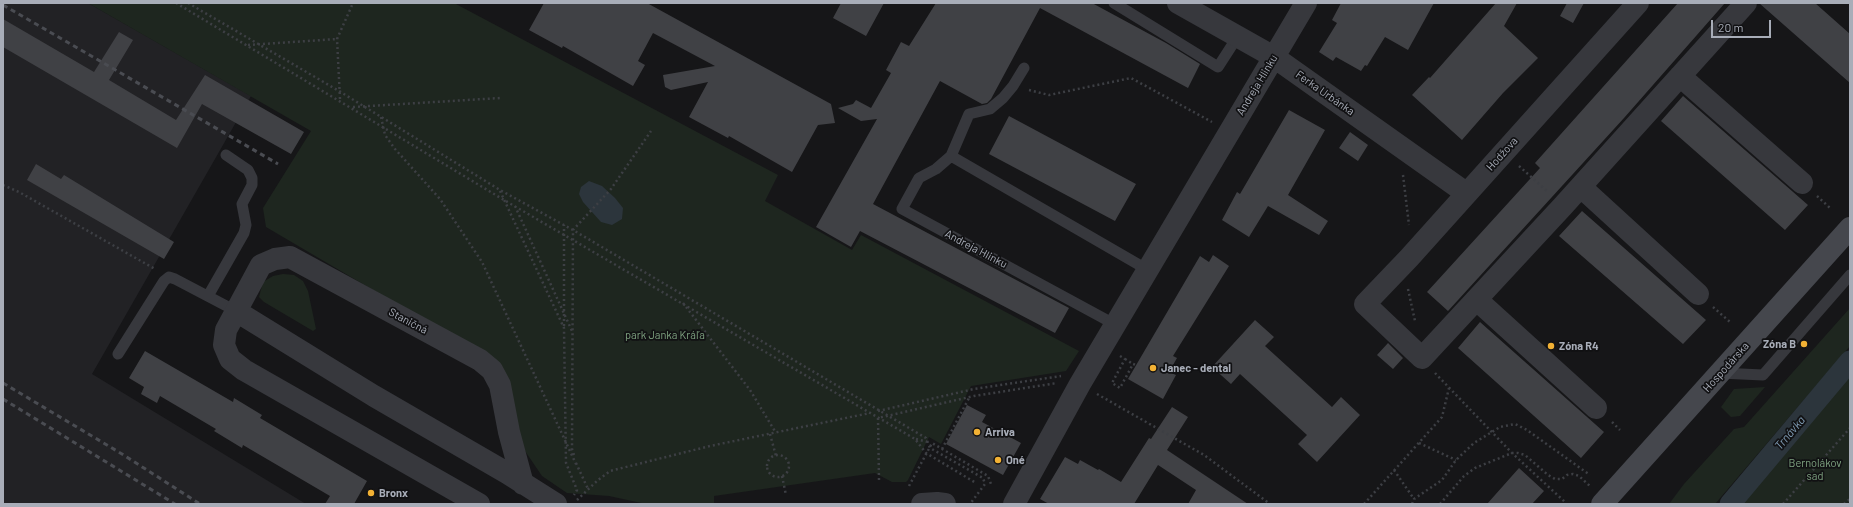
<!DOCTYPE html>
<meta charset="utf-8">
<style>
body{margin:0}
#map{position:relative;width:1853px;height:507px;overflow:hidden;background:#161618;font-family:Barlow,sans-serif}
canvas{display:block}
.frame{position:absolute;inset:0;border:4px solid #a8adb8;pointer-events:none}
.scale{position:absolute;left:1711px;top:20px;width:60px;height:18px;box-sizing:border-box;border:2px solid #a8adb8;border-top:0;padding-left:5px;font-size:12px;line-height:14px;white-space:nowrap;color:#a8adb8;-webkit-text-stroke:3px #111113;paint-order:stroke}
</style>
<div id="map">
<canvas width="1853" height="507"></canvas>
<div class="frame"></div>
<div class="scale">20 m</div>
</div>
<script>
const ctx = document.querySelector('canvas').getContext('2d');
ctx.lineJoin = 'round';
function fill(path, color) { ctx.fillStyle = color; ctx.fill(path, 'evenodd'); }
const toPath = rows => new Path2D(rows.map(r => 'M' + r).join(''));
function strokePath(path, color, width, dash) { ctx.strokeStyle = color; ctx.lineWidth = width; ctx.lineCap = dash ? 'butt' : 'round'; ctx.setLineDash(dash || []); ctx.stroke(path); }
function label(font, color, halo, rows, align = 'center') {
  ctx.font = font + ' Barlow,sans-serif'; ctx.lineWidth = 3.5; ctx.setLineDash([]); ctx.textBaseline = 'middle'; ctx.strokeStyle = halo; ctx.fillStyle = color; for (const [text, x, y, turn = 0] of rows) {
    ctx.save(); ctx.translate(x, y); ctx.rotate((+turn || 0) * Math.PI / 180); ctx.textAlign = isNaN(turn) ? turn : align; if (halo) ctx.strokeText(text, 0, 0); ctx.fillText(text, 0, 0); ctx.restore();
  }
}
fill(toPath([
 [3,3,88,3,251,96,92,374,306,504,3,504]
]), '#222225');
fill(toPath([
 [88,3,454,3,778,175,765,201,852,250,861,235,1079,351,1066,371,971,386,941,444,929,437,908,480,906,482,892,482,875,473,714,496,714,503,709,504,646,504,609,496,567,493,542,476,523,448,487,357,266,227,263,208,311,131],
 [283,274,294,275,303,281,308,291,316,329,313,331,264,302,259,297,263,282,273,276],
 [1850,308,1850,346,1715,504,1669,504,1684,484,1734,429,1744,427],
 [1850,375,1850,504,1740,504],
 [1765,387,1740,416,1731,417,1721,407,1734,389]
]), '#1e261f');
fill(toPath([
 [589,181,602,186,615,198,623,208,622,219,612,225,601,222,583,202,579,194,581,187]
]), '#2c353c');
strokePath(toPath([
 [1730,504,1850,361]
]), '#2c353c', 21);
fill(toPath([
 [544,3,647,3,831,104,835,123,818,125,792,172,729,136,728,138,689,117,708,82,671,90,665,87,663,75,715,66,653,33,638,61,645,65,633,86,563,46,562,48,529,30],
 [841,3,884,3,866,36,833,18],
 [936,3,1092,3,1166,43,1200,64,1188,88,1040,8,991,99,987,103,982,104,940,81,873,204,1069,308,1055,333,860,231,851,247,816,227,877,119,861,121,838,108,853,104,856,100,871,108,891,73,886,70,901,42,909,46],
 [1341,3,1434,3,1408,50,1385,37,1367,66,1365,65,1361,71,1336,57,1333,61,1319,52,1337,23,1332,20],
 [1496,3,1517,3,1504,26,1538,58,1503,93,1462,140,1412,95,1429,77,1430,78],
 [1567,3,1584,3,1573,23,1560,16],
 [1678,3,1725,3,1624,118,1448,311,1427,292,1540,168,1535,163],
 [1759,3,1815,3,1850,34,1850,83],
 [3,19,94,72,119,32,133,40,109,80,176,120,205,75,304,132,291,154,202,104,177,148,3,47],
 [1683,96,1808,205,1785,230,1661,121],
 [1289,110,1325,130,1288,195,1328,221,1319,235,1268,206,1249,237,1222,220,1237,192,1240,194],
 [1009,116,1136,184,1115,221,989,154],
 [1350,132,1368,145,1358,161,1339,148],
 [36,164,61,179,64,175,174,242,164,259,27,180],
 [1582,211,1706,320,1683,344,1559,236],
 [1213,255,1229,266,1173,356,1177,358,1169,372,1176,375,1163,399,1128,379,1200,256,1209,262],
 [1255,320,1274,337,1265,346,1332,407,1341,397,1360,415,1317,462,1298,444,1307,435,1240,374,1231,384,1212,367],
 [1480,322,1604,432,1581,458,1458,348],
 [1388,343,1403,358,1393,369,1377,355],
 [145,351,233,402,234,398,262,415,260,418,367,481,354,504,325,504,330,496,243,445,242,448,214,431,216,429,160,396,157,403,141,394,144,387,129,378],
 [967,405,986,415,982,422,1021,443,1003,475,946,444],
 [1172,407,1188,417,1167,450,1248,504,1188,504,1196,490,1158,465,1134,504,1049,504,1040,499,1065,457,1078,464,1080,460,1098,470,1099,469,1121,482,1149,438,1151,439],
 [1519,468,1544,491,1532,504,1487,504]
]), '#404145');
strokePath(toPath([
 [176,3,504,200,915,439,926,453,976,483],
 [188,3,339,91,500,190,573,230,926,438,930,448,983,478,985,484,970,504],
 [248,45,337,39],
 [1029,90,1049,95,1131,78,1212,122],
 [340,99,337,39,353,3],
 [353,107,500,98],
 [381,117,385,135,395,149,440,199,482,262,576,464],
 [1519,166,1548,192],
 [1403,175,1409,225],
 [3,185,19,192,155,269],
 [500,191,564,328,566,463,577,490,574,495],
 [1817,196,1830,208],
 [515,206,572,331],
 [1408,289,1415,321],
 [683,303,750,390,776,433],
 [1713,307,1730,322],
 [564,326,564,225],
 [1120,356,1125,359,1112,383,1120,388,1133,364,1136,365],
 [1125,359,1133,364],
 [1435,373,1512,453,1565,502],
 [1097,394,1204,455,1270,504],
 [878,411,974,389,1061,376],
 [1612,422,1620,430],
 [770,434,776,456],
 [916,439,928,442],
 [1419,443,1456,460],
 [942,449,969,398],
 [574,455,572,449,573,230,611,189,651,131],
 '767 466a11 11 0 1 1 22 0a11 11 0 1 1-22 0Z',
 [576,463,588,489],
 [1394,470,1414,499],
 [782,476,786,495],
 [879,480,878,418,974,396,1057,383],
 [909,486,932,443,988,476,991,484],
 [577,500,598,480,610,471,710,446,870,413],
 [1364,504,1442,417,1449,388],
 [1412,504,1414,499,1442,480,1456,460,1474,443,1500,427,1515,424,1527,430,1590,475],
 [1440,504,1464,476,1475,468,1512,453,1518,453,1525,455,1548,475,1555,479,1562,479,1567,475,1573,474,1579,476,1591,487],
 [1783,504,1850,428],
 [1844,504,1850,499]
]), '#3d3f44', 2.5, [2, 3]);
strokePath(toPath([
 [1114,3,1218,67,1238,36],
 [1024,68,1013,86,1003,98,990,109,969,114,951,156,1148,270],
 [951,156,936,169,919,178,902,209,1116,325],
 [208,296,244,233,246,225,242,204,252,185,252,178,248,170,226,155],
 [118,354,164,281,169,277,175,279,236,311],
 [1720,373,1763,375,1850,275]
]), '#37383d', 11);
strokePath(toPath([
 [1178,3,1274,57,1466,193],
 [1638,3,1409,258,1365,304,1422,358,1563,206,1746,3],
 [1680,76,1802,183],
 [1581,187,1698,294],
 [1477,300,1596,408],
 [236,311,374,396,507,473,556,504],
 [479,504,244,370,230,359,224,345,226,330,261,265,275,259,290,257,480,360,492,370,500,385,509,432,523,484],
 [922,504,937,503,945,504],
 [1014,504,1080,384,1306,3]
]), '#37383d', 22);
strokePath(toPath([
 [1602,504,1850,228]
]), '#45474d', 22);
strokePath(toPath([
 [3,5,278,164],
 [3,383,122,454,200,504],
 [3,399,175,504]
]), '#4a4c52', 3, [5, 4]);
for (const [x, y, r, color] of [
 [1804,344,4,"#f2b134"],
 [1551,346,4,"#f2b134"],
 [1153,368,4,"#f2b134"],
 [977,432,4,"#f2b134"],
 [998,460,4,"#f2b134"],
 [371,493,4,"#f2b134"]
]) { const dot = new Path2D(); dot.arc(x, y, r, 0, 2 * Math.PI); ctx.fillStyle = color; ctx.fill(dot); strokePath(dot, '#111113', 1.5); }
label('11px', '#a8adb8', '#111113', [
 ["Andreja Hlinku",1257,85,-59],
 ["Ferka Urbánka",1325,93,35],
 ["Hodžova",1502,154,-48],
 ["Andreja Hlinku",976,249,28],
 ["Staničná",408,321,28],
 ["Hospodárska",1726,367,-48]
]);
label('11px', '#7fa381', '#111113', [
 ["park Janka Kráľa",665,335],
 ["Bernolákov",1815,463],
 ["sad",1815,476]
]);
label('bold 11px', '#a8adb8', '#111113', [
 ["Zóna B",1796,344,"right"],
 ["Zóna R4",1559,346],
 ["Janec - dental",1161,368],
 ["Arriva",985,432],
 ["Oné",1006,460],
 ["Bronx",379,493]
], 'left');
label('italic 12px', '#7f9bb3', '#111113', [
 ["Trnávka",1790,433,-50]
]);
</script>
